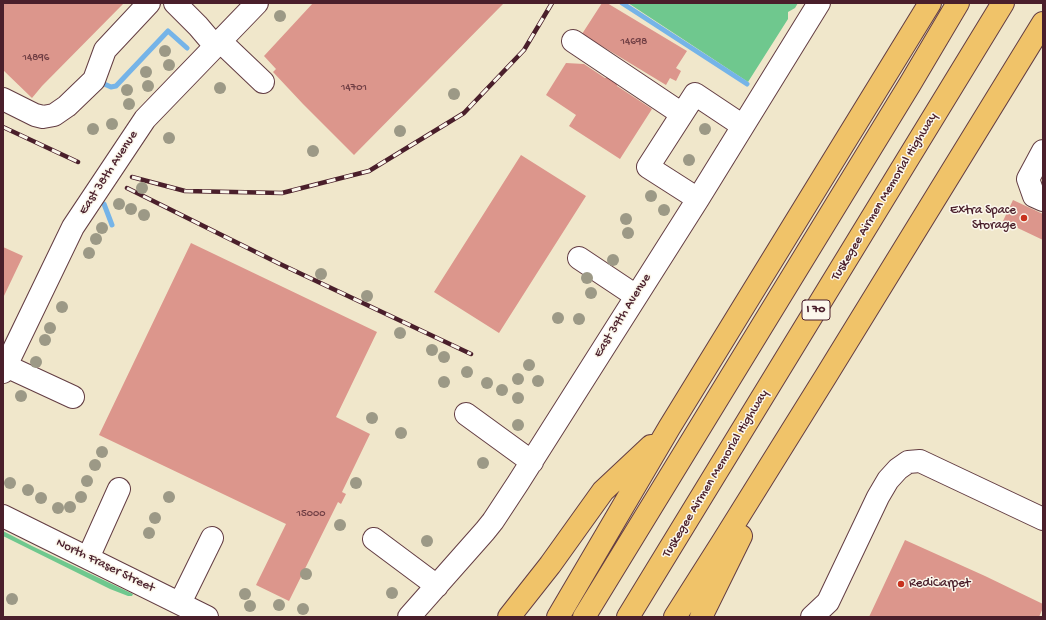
<!DOCTYPE html>
<style>
body{margin:0}
#map{position:relative;width:1046px;height:620px;overflow:hidden;background:#f0e7cb;font-family:"Gochi Hand",sans-serif}
canvas{display:block}
.frame{position:absolute;inset:0;border:4px solid #4a1f2b;pointer-events:none}
</style>
<div id="map">
<canvas width="1046" height="620"></canvas>
<div class="frame"></div>
</div>
<script>
const ctx = document.querySelector('canvas').getContext('2d');
ctx.lineJoin = 'round';
function fill(path, color) { ctx.fillStyle = color; ctx.fill(path, 'evenodd'); }
const toPath = rows => new Path2D(rows.map(r => 'M' + r).join(''));
function strokePath(path, color, width, dash) { ctx.strokeStyle = color; ctx.lineWidth = width; ctx.lineCap = dash ? 'butt' : 'round'; ctx.setLineDash(dash || []); ctx.stroke(path); }
function label(font, color, halo, rows, align = 'center') {
  ctx.font = font + ' "Gochi Hand",sans-serif'; ctx.lineWidth = 3; ctx.setLineDash([]); ctx.textBaseline = 'middle'; ctx.strokeStyle = halo; ctx.fillStyle = color; for (const [text, x, y, turn = 0] of rows) {
    ctx.save(); ctx.translate(x, y); ctx.rotate((+turn || 0) * Math.PI / 180); ctx.textAlign = isNaN(turn) ? turn : align; if (halo) ctx.strokeText(text, 0, 0); ctx.fillText(text, 0, 0); ctx.restore();
  }
}
fill(toPath([
 [628,3,798,3,795,8,788,12,788,19,748,82],
 [3,531,32,546,133,594,132,596,128,596,110,589,3,536]
]), '#6fc88e');
strokePath(toPath([
 [622,3,747,84],
 [102,83,111,87,116,86,168,31,187,48],
 [104,204,112,225]
]), '#75b4e8', 5);
fill(toPath([
 [3,3,124,3,42,86,32,98,3,70],
 [313,3,504,3,354,155,303,104,273,72,276,69,264,56],
 [602,3,607,3,687,51,676,68,681,71,676,81,670,78,666,85,582,34],
 [566,63,584,64,605,78,616,76,617,86,652,109,620,159,569,126,576,115,546,95],
 [521,155,586,196,499,333,434,292],
 [1013,200,1043,214,1043,240,1003,221],
 [191,243,377,332,336,417,370,434,342,492,346,494,341,504,338,502,289,601,256,585,286,524,99,435],
 [3,247,23,256,3,298],
 [905,540,985,576,1043,604,1043,608,1039,617,869,617]
]), '#dc968c');
const minor = toPath([
 [175,3,198,26,215,46],
 [220,41,263,82],
 [573,41,682,114],
 [3,99,35,115,43,117,54,115,67,106,94,80,105,50,149,3],
 [1043,151,1028,179,1034,196,1043,200],
 [698,199,648,167,695,94,743,126],
 [579,258,636,296],
 [6,366,73,397],
 [3,372,73,227,145,119,257,3],
 [466,414,532,462],
 [3,516,207,617],
 [374,539,437,586],
 [88,558,119,489],
 [180,603,212,538],
 [409,617,485,531,493,521,518,483,698,199,819,3],
 [812,617,828,602,878,497,888,480,898,469,908,462,920,461,1043,519]
]);
const highway = toPath([
 [509,617,550,565,603,491,651,446],
 [558,617,669,428,930,3],
 [584,617,910,84,958,3],
 [628,617,1003,3],
 [675,617,722,543,826,376,1043,23],
 [701,617,741,536]
]);
strokePath(minor, '#633d43', 24);
strokePath(highway, '#633d43', 24);
strokePath(minor, '#fff', 22);
strokePath(highway, '#f0c369', 22);
const rail = toPath([
 [3,127,78,162],
 [132,177,185,191,282,193,369,171,464,113,524,50,552,3],
 [127,188,278,263,471,354]
]);
strokePath(rail, '#4a1f2b', 4.5);
strokePath(rail, '#fbf7ec', 3, [9]);
ctx.fillStyle = '#9c9986';
for (const [x, y] of [
 [280,16],
 [165,51],
 [169,65],
 [146,72],
 [148,86],
 [220,88],
 [127,90],
 [454,94],
 [129,104],
 [112,124],
 [93,129],
 [705,129],
 [400,131],
 [169,138],
 [313,151],
 [689,160],
 [142,188],
 [651,196],
 [119,204],
 [131,209],
 [664,210],
 [144,215],
 [626,219],
 [102,228],
 [628,233],
 [96,239],
 [89,253],
 [613,260],
 [321,274],
 [587,278],
 [591,293],
 [367,296],
 [62,307],
 [558,318],
 [579,319],
 [50,328],
 [400,333],
 [45,340],
 [432,350],
 [444,357],
 [36,362],
 [529,365],
 [467,372],
 [518,379],
 [538,381],
 [444,382],
 [487,383],
 [502,390],
 [21,396],
 [518,398],
 [372,418],
 [518,425],
 [401,433],
 [102,452],
 [483,463],
 [95,465],
 [87,481],
 [10,483],
 [356,483],
 [28,490],
 [81,497],
 [169,497],
 [41,498],
 [70,507],
 [58,508],
 [155,518],
 [340,525],
 [149,533],
 [427,541],
 [306,574],
 [392,593],
 [245,594],
 [12,599],
 [279,605],
 [250,606],
 [303,609]
]) { ctx.beginPath(); ctx.arc(x, y, 6, 0, 2 * Math.PI); ctx.fill(); }
for (const [x, y, r, color] of [
 [1024,218,4,"#c8321e"],
 [901,584,4,"#c8321e"]
]) { const dot = new Path2D(); dot.arc(x, y, r, 0, 2 * Math.PI); ctx.fillStyle = color; ctx.fill(dot); strokePath(dot, '#fbf7ec', 1.5); }
label('11px', '#6e3d43', null, [
 ["14698",634,42],
 ["14896",36,58],
 ["14701",354,88],
 ["15000",311,514]
]);
for (const [x, y, w] of [
 [816,310,28]
]) { const box = new Path2D(); box.roundRect(x - w / 2, y - 10, w, 20, 3); ctx.fillStyle = '#fbf7ec'; ctx.fill(box); strokePath(box, '#4a1f2b', 1); }
label('bold 12px', '#4a1f2b', null, [
 ["I 70",816,310]
]);
label('13px', '#4a1f2b', '#fbf7ec', [
 ["East 38th Avenue",109,173,-57],
 ["Tuskegee Airmen Memorial Highway",885,197,-59],
 ["East 39th Avenue",623,316,-58],
 ["Tuskegee Airmen Memorial Highway",716,474,-59],
 ["North Fraser Street",105,566,26]
]);
label('13px', '#4a1f2b', '#fbf7ec', [
 ["Extra Space",1016,211],
 ["Storage",1016,226],
 ["RediCarpet",909,584,"left"]
], 'right');
</script>
